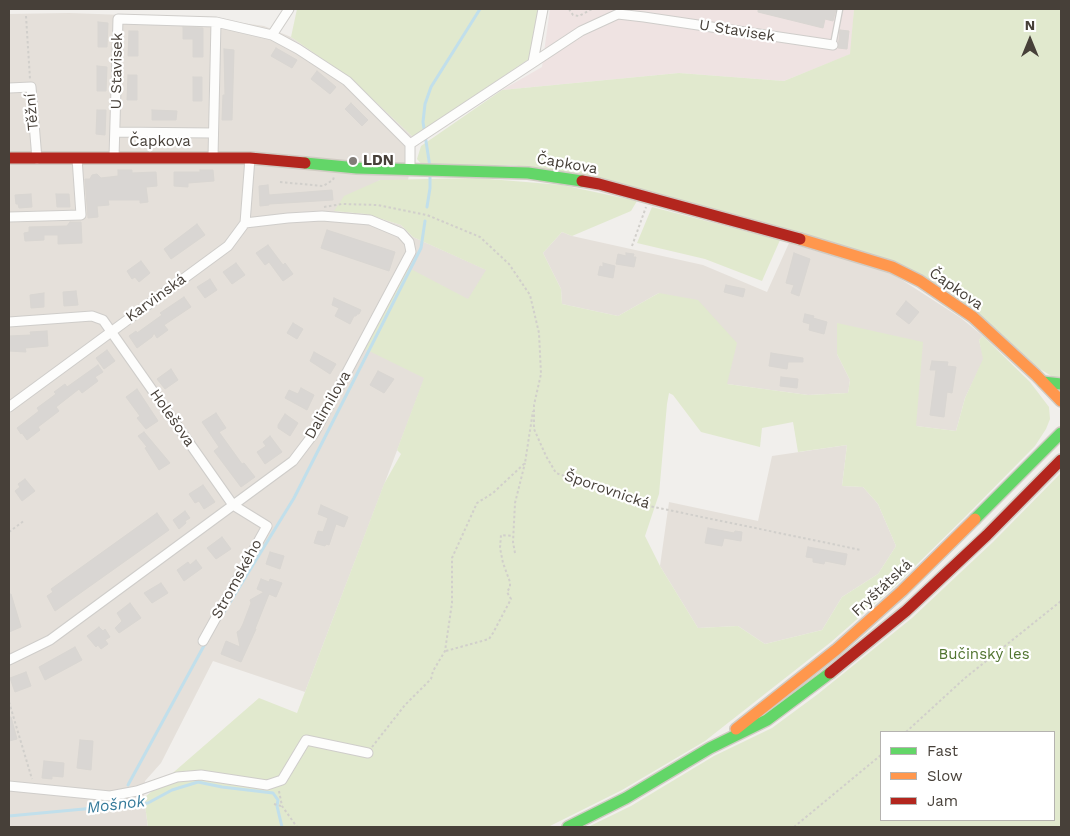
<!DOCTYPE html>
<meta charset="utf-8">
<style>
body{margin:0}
#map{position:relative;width:1070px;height:836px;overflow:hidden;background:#f1efec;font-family:"Work Sans",sans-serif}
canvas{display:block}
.frame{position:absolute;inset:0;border:10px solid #474039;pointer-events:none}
.legend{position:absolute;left:880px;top:731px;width:175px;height:90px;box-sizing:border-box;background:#fff;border:1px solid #b5b3b0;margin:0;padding:6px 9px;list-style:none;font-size:15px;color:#474039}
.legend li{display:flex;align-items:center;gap:10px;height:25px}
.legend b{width:25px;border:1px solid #b5b3b0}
.north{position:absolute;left:1005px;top:15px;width:50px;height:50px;-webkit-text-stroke:4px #fff;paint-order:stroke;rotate:0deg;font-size:14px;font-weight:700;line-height:20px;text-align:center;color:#474039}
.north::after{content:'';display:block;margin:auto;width:18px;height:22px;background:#474039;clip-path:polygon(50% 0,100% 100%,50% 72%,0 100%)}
</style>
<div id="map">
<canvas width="1070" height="836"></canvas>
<div class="frame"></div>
<ul class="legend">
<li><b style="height:6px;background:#63d668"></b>Fast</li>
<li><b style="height:6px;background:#ff974d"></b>Slow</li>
<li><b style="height:6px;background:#b3261e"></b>Jam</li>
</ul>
<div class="north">N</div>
</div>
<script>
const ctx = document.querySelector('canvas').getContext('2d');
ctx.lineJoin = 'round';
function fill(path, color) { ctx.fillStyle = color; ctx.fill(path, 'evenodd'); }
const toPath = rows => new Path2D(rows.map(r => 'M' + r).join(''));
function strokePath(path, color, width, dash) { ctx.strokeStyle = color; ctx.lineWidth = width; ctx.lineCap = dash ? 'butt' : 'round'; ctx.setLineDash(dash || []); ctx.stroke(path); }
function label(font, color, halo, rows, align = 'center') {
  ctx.font = font + ' "Work Sans",sans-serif'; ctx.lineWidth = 4.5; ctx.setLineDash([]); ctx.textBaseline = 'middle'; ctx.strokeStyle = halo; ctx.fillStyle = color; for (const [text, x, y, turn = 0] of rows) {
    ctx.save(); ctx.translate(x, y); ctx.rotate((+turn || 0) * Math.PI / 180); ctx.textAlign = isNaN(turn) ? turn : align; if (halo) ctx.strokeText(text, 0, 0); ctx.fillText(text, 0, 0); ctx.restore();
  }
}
fill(toPath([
 [69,13,207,18,264,26,291,37,351,79,413,137,410,144,410,170,408,180,380,180,335,211,366,214,401,225,413,237,487,270,430,364,305,692,213,661,161,763,145,781,144,798,148,827,9,827,9,14],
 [562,232,572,236,703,265,767,292,789,243,888,271,961,318,983,336,979,340,984,359,965,398,956,431,916,426,837,323,837,354,850,380,848,393,808,395,727,384,659,293,618,316,562,304,561,289,543,253],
 [847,445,842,486,863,487,878,504,896,546,878,574,842,597,822,630,765,644,738,626,698,628,660,566,669,502,758,521,772,456]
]), '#e5e0da');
fill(toPath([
 [550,9,854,9,851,54,784,81,679,73,502,90,542,67]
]), '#efe3e2');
fill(toPath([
 [297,9,538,9,529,59,413,137,351,79,291,37],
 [854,9,1061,9,1061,379,1053,377,1040,369,989,323,944,288,897,262,580,174,511,165,424,167,417,159,421,146,502,90,679,73,784,81,850,54],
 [477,178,562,185,637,201,631,211,572,236,562,232,543,253,561,289,562,304,618,316,659,293,698,300,737,343,727,384,808,395,848,393,850,380,837,354,837,323,923,342,916,426,956,431,965,398,983,359,979,340,983,336,1030,382,1049,407,1050,419,1046,429,1035,446,966,516,896,585,831,642,705,741,622,790,548,827,148,827,144,798,259,698,297,713,384,484,401,454,397,450,424,378,365,349,407,267,468,299,486,270,413,237,401,225,366,214,334,211,344,196,380,180],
 [669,393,673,395,701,432,760,447,762,428,793,422,798,452,847,445,842,486,863,487,878,504,896,546,878,574,842,597,822,630,765,644,738,626,698,628,660,566,645,536,659,494,667,404],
 [652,207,780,240,762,281,705,259,637,243],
 [1061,473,1061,827,588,827,631,806,714,756,772,728,818,694,912,618,993,542],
 [881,732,1054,732,1054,820,881,820]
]), '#e1e9ce');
strokePath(toPath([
 [430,167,423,122,425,104,431,87,480,9],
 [427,207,430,188,430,173],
 [221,617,294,498,421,248,425,221],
 [128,785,206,642],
 [9,816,148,803,172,790,198,782,222,787,273,793,278,800,277,806,282,827]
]), '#c1dfeb', 3);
const building = toPath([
 [758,9,836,9,833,21,825,19,823,28,758,12,758,9],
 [98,22,108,23,107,47,98,47,98,22],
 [183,27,203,28,203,57,193,57,193,39,183,39,183,27],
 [840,30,849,31,847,49,838,48,840,30],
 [129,31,138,31,138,56,128,56,129,31],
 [276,48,297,60,292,68,271,56,276,48],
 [224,49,234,50,232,120,222,120,223,95,225,95,224,49],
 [97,66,107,67,106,91,97,91,97,66],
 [317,71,336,87,330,94,311,79,317,71],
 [128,75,137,75,137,100,127,100,128,75],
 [193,77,202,77,202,101,193,101,193,77],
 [351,103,368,120,362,126,345,109,351,103],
 [97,110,106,110,105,135,96,134,97,110],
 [152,110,177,111,176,120,152,120,152,110],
 [118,170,132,170,132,173,156,172,157,186,146,187,148,202,140,203,140,200,108,200,109,205,97,206,98,217,88,218,85,179,90,179,92,175,97,174,101,178,118,176,118,170],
 [200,170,213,170,214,181,188,183,188,187,174,186,174,172,200,172,200,170],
 [268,185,269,195,332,190,333,200,269,204,269,205,260,206,259,186,268,185],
 [31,194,32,207,19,208,18,204,16,204,15,195,31,194],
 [56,194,69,194,70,207,57,207,56,194],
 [70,222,81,222,82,243,58,244,58,235,44,235,44,240,25,241,24,233,29,232,29,227,67,226,70,222],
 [197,224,205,235,171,259,164,249,197,224],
 [327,230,395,252,389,271,321,248,327,230],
 [268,245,283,265,285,263,293,274,283,281,269,262,265,265,256,253,268,245],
 [626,253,634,254,633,257,636,257,634,267,616,264,618,254,626,256,626,253],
 [794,253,810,259,799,296,791,293,794,285,786,283,794,253],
 [141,261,150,273,139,282,135,277,132,279,127,271,141,261],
 [236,263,245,275,232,284,223,272,236,263],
 [603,263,615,266,613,278,598,275,600,266,603,267,603,263],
 [210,279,217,290,205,298,197,287,210,279],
 [726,285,745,289,743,297,724,292,726,285],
 [76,291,78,305,64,306,63,292,76,291],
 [44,293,44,307,31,308,30,295,44,293],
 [184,297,191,307,164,325,168,330,157,338,154,333,152,337,137,348,129,336,136,331,137,333,162,315,160,313,184,297],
 [334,298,361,310,359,314,357,314,356,316,354,316,350,324,335,316,339,308,332,305,334,298],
 [906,301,919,312,909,324,896,314,906,301],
 [805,314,814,316,813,318,827,322,824,334,809,330,810,324,803,322,805,314],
 [293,323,303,329,297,339,287,333,293,323],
 [47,331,48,346,25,348,26,352,9,351,9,336,31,335,30,332,47,331],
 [107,350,115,361,104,369,96,358,107,350],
 [314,352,336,364,330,374,310,361,314,352],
 [771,353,803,358,803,362,788,362,787,369,769,366,771,353],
 [932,361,948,362,947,366,956,367,952,393,947,392,944,417,930,415,936,370,930,370,932,361],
 [98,365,103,372,95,377,98,381,82,393,79,389,56,407,59,411,38,427,40,430,27,440,22,433,21,434,17,428,39,411,37,408,56,394,54,392,65,384,67,387,98,365],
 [171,369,178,380,165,389,157,379,171,369],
 [378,371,394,379,384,393,370,385,378,371],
 [781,377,798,379,797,388,780,386,781,377],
 [301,388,314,395,307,410,285,398,289,390,298,394,301,388],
 [137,389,158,421,146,429,137,418,140,416,126,397,137,389],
 [216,413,226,428,219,432,242,464,244,463,255,477,241,487,214,451,219,447,202,422,216,413],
 [285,414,298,423,290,436,278,428,278,425,285,414],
 [144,432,170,463,159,470,145,448,147,447,138,436,144,432],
 [270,436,282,452,265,464,257,452,266,446,263,442,270,436],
 [25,479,35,491,22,501,15,491,20,487,18,484,25,479],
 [203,485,215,502,204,509,199,501,195,503,189,494,203,485],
 [321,505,348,517,344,527,336,524,329,545,326,544,325,546,314,543,318,531,323,532,328,518,318,514,321,505],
 [185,511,190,518,185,521,186,523,179,529,173,520,185,511],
 [157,513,169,530,55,611,47,596,53,592,51,589,157,513],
 [708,528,734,533,735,531,742,532,741,541,724,538,722,546,705,543,708,528],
 [222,537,231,549,216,559,207,548,222,537],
 [808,547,847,554,845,565,825,561,824,564,813,562,813,558,806,557,808,547],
 [270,552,284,556,280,569,266,564,270,552],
 [196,560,202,568,184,581,177,570,188,562,190,565,196,560],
 [261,579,269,582,270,579,282,583,276,597,269,594,255,629,256,629,241,662,221,654,226,641,240,647,237,632,240,630,243,624,251,603,250,600,264,592,257,589,261,579],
 [161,583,168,593,152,603,144,593,161,583],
 [9,594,11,594,21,627,9,632,9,594],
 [130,603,141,618,119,633,115,628,122,621,117,613,130,603],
 [99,627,103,631,105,629,110,637,105,640,108,644,101,649,98,645,96,647,87,636,99,627],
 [75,647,82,660,45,680,39,667,75,647],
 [26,672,31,686,15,692,10,678,26,672],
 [9,717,11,717,17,739,9,741,9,717],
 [80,740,93,741,91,770,77,768,80,740],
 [44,761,64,763,63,777,52,776,52,779,42,778,44,761]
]);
fill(building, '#d9d6d3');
strokePath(building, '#d9d6d2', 1);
const lane = toPath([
 [833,45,840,9]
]);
const street = toPath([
 [272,35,289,9],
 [533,62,543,9],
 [9,88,31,87,37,159],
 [115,132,213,133],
 [410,144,581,31,618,14,644,17,833,45],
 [114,157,118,19,216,22,272,35,298,49,347,81,410,144,410,170],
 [213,157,216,22],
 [9,217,81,215,77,158],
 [9,322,92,316,103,320,233,505,267,526,203,641],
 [9,407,228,246,245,223,250,158],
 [9,660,50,640,293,461,315,432,411,252,409,242,401,233,370,220,322,216,288,218,245,223],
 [9,786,110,796,137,791,177,777,201,775,267,785,282,780,306,740,368,753]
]);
const fast = toPath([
 [305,163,357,168,528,173,582,181],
 [1043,382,1061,384],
 [975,519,1061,433],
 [568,827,626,798,710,748,767,720,830,673]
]);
const slow = toPath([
 [800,239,892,267,920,281,973,317,1036,375,1061,401],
 [736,729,837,649,902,591,975,519]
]);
const jam = toPath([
 [9,158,250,158,305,163],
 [582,181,599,184,800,239],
 [830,673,906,611,987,535,1061,460]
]);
strokePath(lane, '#cfcdca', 7);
strokePath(street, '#cfcdca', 11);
strokePath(fast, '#d0cbc3', 14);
strokePath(slow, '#d0cbc3', 14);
strokePath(jam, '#d0cbc3', 14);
strokePath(toPath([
 [569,9,573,15,579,16,592,9],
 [26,16,30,79],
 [280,182,323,186,333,180,334,177],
 [324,207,342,204,378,205,427,215,480,237,509,264,530,295,539,333,541,374,534,405,534,429,546,456,556,473,649,506,861,550],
 [632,246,646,207],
 [9,532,25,520],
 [515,553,513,542,515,503,525,463],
 [446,651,489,639,493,633,511,599,507,592,510,587,510,582,503,563,500,548,501,535,513,536],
 [9,702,32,779],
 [906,732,965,678,1061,601],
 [372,747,405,705,431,679,433,671,445,651,452,603,452,558,477,503,493,493,525,463,533,411],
 [279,791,282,806,297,827],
 [274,804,281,806],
 [794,827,881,755]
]), '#d1cfcb', 2, [2.5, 2.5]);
strokePath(lane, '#fdfdfc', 4.5);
strokePath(street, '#fdfdfc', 9);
strokePath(fast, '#63d668', 11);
strokePath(slow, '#ff974d', 11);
strokePath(jam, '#b3261e', 11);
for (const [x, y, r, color] of [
 [353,161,5,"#827d78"]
]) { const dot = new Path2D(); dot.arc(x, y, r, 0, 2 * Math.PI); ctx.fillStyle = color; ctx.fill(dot); strokePath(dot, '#fff', 2); }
label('15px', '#474039', '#fff', [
 ["U Stavisek",737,31,9],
 ["U Stavisek",117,71,-89],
 ["Těžní",32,112,-95],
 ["Čapkova",160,142],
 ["Čapkova",567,164,10],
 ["Čapkova",956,289,35],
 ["Karvinská",156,298,-36],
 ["Dalimilova",328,405,-60],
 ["Holešova",172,418,55],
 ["Šporovnická",607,490,19],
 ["Stromského",237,579,-61],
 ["Fryštátská",882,588,-43]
]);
label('bold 15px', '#474039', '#fff', [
 ["LDN",363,161]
], 'left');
label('15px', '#517430', '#fff', [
 ["Bučinský les",984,655]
]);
label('italic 16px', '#367b9b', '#fff', [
 ["Mošnok",116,805,-7]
]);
</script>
